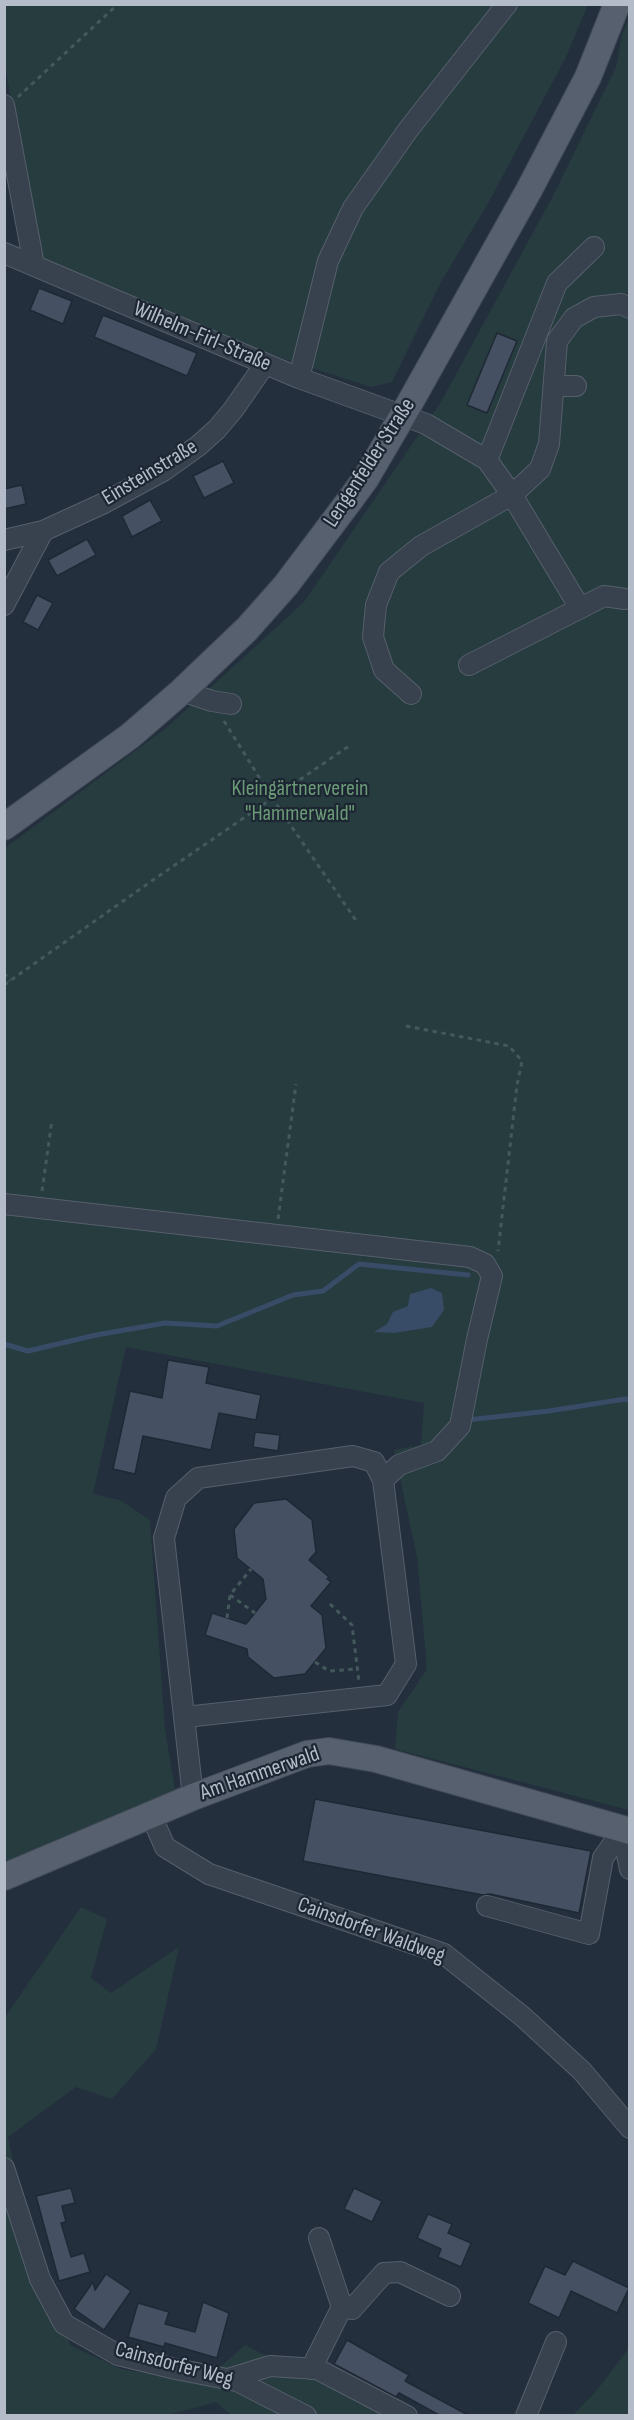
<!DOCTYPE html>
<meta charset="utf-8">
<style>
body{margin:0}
#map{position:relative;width:634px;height:2420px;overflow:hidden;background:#242f3e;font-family:"Sofia Sans Condensed",sans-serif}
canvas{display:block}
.frame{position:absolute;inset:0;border:6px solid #b4bcc9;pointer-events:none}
</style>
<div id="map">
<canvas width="634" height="2420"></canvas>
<div class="frame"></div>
</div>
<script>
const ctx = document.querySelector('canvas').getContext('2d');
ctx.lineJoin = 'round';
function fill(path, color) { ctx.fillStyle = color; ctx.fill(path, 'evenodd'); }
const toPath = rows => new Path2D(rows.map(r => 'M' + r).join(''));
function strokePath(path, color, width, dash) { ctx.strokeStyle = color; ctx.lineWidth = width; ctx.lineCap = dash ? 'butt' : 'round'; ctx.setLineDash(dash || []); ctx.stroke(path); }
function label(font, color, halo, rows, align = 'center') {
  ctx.font = font + ' "Sofia Sans Condensed",sans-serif'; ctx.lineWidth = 4.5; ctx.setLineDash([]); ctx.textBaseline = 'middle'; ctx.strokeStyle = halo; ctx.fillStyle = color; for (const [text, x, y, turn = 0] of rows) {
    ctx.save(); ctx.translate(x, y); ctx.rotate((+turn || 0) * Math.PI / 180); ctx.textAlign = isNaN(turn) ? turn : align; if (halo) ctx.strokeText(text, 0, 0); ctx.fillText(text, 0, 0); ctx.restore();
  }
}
fill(toPath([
 [4,5,588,5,565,59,491,198,441,282,392,382,371,387,284,359,161,311,39,258,5,65],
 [629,17,629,1810,395,1749,398,1712,427,1669,417,1557,394,1450,421,1445,424,1403,126,1347,93,1494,120,1500,150,1520,165,1729,175,1790,5,1863,5,848,166,728,304,602,441,402,555,192,616,67,622,35],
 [81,1907,107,1919,91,1978,111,1993,179,1947,156,2049,112,2099,76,2087,8,2137,19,2190,70,2345,121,2369,203,2382,245,2345,383,2415,320,2415,305,2409,293,2415,231,2415,216,2402,168,2415,5,2416,5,2017],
 [629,2348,629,2415,573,2415,597,2390]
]), '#263c3f');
fill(toPath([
 [431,1288,442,1293,444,1310,432,1327,394,1333,374,1332,387,1324,393,1312,408,1306,410,1294]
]), '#394c67');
strokePath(toPath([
 [4,1344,28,1351,96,1335,165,1323,217,1326,293,1295,323,1291,359,1264,468,1275],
 [467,1420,549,1411,625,1399,630,1400]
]), '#394c67', 5);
const building = toPath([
 [39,288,72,301,63,324,30,310,39,288],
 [103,315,197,353,187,376,94,337,103,315],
 [497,333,517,341,487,413,467,405,497,333],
 [223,461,234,483,204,498,193,476,223,461],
 [22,485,26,504,4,509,4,489,22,485],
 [150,500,162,521,132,537,122,516,150,500],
 [87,539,96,555,57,576,48,560,87,539],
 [37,595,53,603,38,630,23,622,37,595],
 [168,1360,209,1367,206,1383,261,1395,256,1420,219,1413,211,1450,143,1436,135,1474,113,1469,130,1391,162,1398,168,1360],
 [255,1432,280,1435,278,1451,253,1447,255,1432],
 [286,1499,312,1520,316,1552,309,1560,329,1577,327,1579,331,1582,311,1606,322,1615,326,1648,305,1674,274,1678,248,1657,247,1649,205,1635,212,1613,246,1624,266,1599,263,1579,237,1558,234,1529,254,1503,286,1499],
 [315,1799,591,1851,579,1913,490,1894,483,1895,303,1861,315,1799],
 [71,2188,75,2203,62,2206,66,2222,61,2223,71,2257,84,2253,90,2272,59,2281,36,2196,71,2188],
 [354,2188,382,2201,372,2222,344,2209,354,2188],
 [428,2214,452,2224,448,2233,471,2243,461,2267,438,2257,441,2249,417,2238,428,2214],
 [573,2261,629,2288,617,2313,571,2291,559,2318,528,2303,545,2266,565,2275,573,2261],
 [106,2274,131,2291,104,2330,74,2309,93,2282,95,2290,106,2274],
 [203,2302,229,2313,217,2358,165,2343,164,2347,128,2337,138,2303,169,2312,165,2324,195,2332,203,2302],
 [347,2340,409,2375,405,2381,468,2415,439,2415,399,2393,396,2397,334,2364,347,2340]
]);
fill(building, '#455162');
strokePath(building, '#1f2835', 1.5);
const minor = toPath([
 [4,105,34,265],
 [4,253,299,378,426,424,487,460,512,495,580,608],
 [299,378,328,261,353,208,408,130,507,4],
 [555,386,576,386],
 [487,460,557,283,594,247],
 [4,540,43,531,102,504,163,471,198,446,217,429,233,410,265,364],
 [4,605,43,531],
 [469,665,604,596,625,599],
 [182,691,212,701,231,704],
 [411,694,384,670,373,637,376,605,389,572,421,546,512,495,540,469,549,444,557,341,574,318,594,307,621,304,630,308],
 [4,1204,470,1257,485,1264,492,1276,477,1339,460,1426,437,1451,399,1465,383,1480],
 [185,1717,387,1695,406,1664,383,1480,374,1462,353,1456,198,1478,176,1498,164,1538,193,1797],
 [151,1815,165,1847,209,1874,444,1954,522,2016,582,2071,630,2128],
 [622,1831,630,1869],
 [487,1906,589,1934,603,1858,622,1831],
 [4,2168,40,2279,64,2324,118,2355,176,2369,237,2381,306,2416],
 [319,2238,342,2307],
 [311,2369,342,2307,352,2309,384,2273,400,2272,450,2296],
 [228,2379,270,2366,317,2369,407,2416],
 [526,2416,556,2342]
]);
const major = toPath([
 [4,827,130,736,182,691,247,629,286,585,350,500,366,478,403,415,529,190,588,77,617,4],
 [4,1877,193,1797,307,1754,329,1751,376,1759,630,1831]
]);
strokePath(minor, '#565f6c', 22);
strokePath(major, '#414a57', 28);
strokePath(toPath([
 [18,97,118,4],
 [224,721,272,798,357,922],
 [4,973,10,981],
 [4,985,153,880,349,746],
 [406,1026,509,1046,522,1061,517,1085,498,1251],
 [42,1191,52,1120],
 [278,1219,296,1084],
 [230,1595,255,1613],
 [330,1604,352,1625,359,1682],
 [227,1618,230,1595,251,1569],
 [315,1662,329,1671,357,1669]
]), '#44595c', 3, [4.5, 4.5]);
strokePath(minor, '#38414e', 20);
strokePath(major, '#56606e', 26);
label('22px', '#b4bcc9', '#1d2633', [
 ["Wilhelm-Firl-Straße",202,337,23],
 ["Lengenfelder Straße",370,463,-57],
 ["Einsteinstraße",150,473,-31],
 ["Am Hammerwald",260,1774,-19],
 ["Cainsdorfer Waldweg",371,1931,20],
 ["Cainsdorfer Weg",174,2365,15]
]);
label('22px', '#6b9a76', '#1d2633', [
 ["Kleingärtnerverein",300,789],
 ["\"Hammerwald\"",300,814]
]);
</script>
